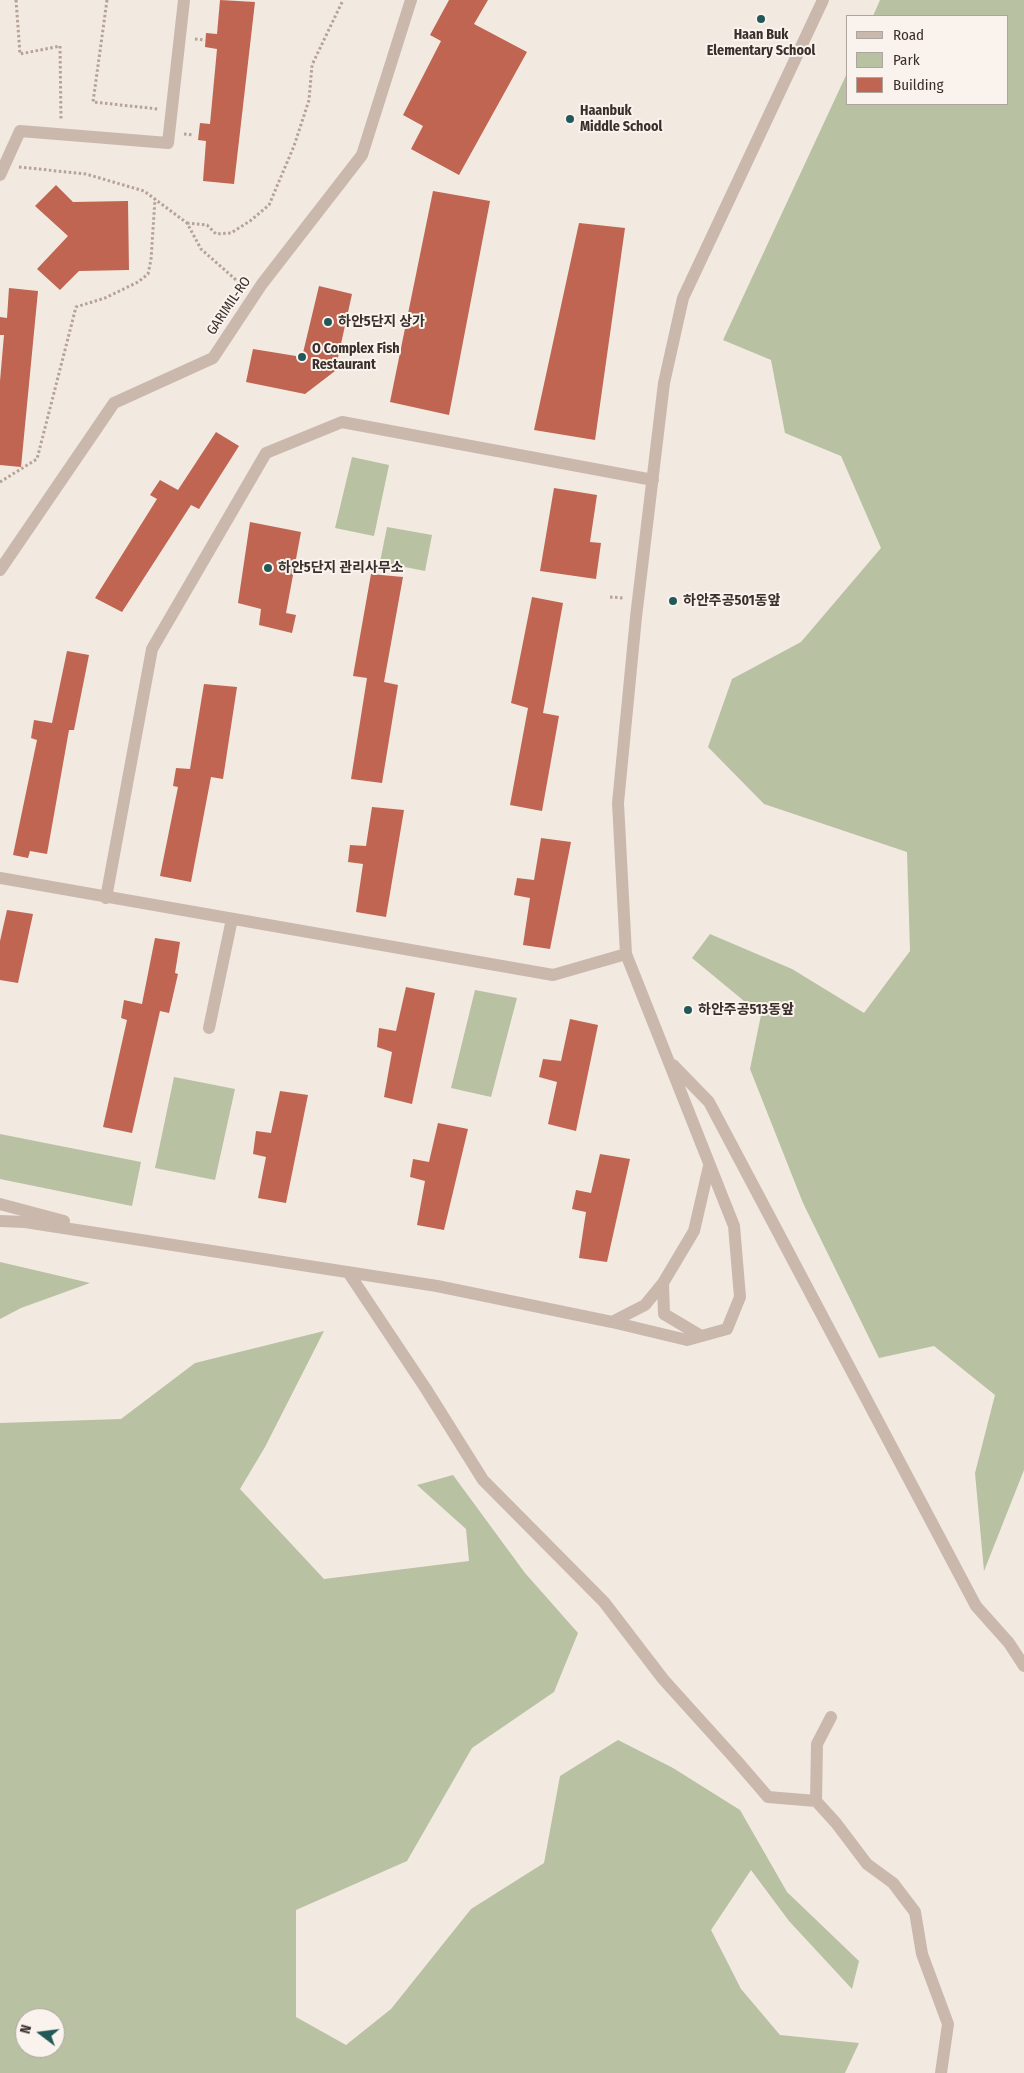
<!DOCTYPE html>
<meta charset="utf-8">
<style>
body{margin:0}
#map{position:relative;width:1024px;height:2073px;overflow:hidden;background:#f2e9e1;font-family:"Fira Sans Condensed",sans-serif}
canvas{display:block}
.legend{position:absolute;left:846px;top:15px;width:162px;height:90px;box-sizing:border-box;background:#faf3ed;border:1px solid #ada59f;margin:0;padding:6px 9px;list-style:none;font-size:15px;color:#392f2b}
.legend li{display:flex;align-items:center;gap:10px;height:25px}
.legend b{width:25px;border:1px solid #ada59f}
.north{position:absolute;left:15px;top:2008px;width:50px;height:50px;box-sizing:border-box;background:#faf3ed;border:1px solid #ada59f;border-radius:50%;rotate:285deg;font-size:14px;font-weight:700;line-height:20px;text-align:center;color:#392f2b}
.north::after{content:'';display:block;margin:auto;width:18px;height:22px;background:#235858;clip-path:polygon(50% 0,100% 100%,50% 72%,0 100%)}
</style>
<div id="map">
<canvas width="1024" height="2073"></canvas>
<ul class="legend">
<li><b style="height:6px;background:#cab8ad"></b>Road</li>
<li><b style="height:14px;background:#b8c1a1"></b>Park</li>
<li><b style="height:14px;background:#bf6552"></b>Building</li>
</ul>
<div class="north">N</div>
</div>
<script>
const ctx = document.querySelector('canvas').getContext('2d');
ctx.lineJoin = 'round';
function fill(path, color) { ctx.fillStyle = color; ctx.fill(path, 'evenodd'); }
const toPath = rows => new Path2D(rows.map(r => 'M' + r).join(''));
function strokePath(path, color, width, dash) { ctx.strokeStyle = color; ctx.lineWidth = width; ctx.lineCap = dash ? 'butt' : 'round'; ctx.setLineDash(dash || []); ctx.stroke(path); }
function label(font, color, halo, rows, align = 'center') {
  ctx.font = font + ' "Fira Sans Condensed","Noto Sans KR",sans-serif'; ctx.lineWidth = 4; ctx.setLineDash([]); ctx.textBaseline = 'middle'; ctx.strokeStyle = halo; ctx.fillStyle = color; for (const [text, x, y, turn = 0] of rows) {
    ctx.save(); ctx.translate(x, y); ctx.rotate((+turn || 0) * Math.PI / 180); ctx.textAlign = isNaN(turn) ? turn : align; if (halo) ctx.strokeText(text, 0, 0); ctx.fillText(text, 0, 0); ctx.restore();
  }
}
fill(toPath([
 [880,0,1024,0,1024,1470,984,1571,975,1473,995,1395,934,1346,879,1358,803,1203,750,1069,761,1015,692,958,710,934,792,969,864,1013,910,951,907,852,764,804,708,747,732,679,801,642,881,548,841,456,785,433,771,360,723,340,848,71,848,104,1008,104,1008,16,873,16],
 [352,457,389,465,374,536,335,528],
 [387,527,432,535,425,571,380,562],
 [475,990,517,998,491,1097,451,1088],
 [174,1077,235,1089,215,1180,155,1168],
 [0,1134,141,1162,132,1206,0,1179],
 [0,1262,90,1283,21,1308,0,1319],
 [324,1331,265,1447,240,1489,324,1579,469,1561,466,1529,417,1485,453,1475,525,1573,578,1633,554,1692,472,1748,407,1861,296,1910,296,2017,346,2045,391,2009,471,1909,544,1863,560,1776,618,1740,673,1768,740,1810,787,1892,859,1961,852,1989,789,1921,751,1870,711,1930,741,1989,780,2035,859,2043,845,2073,0,2073,0,1423,121,1419,195,1363],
 [25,2018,55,2018,55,2048,25,2048]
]), '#b8c1a1');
fill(toPath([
 [220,0,255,2,234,184,203,181,206,141,198,140,200,123,210,124,217,49,205,47,206,33,217,34],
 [449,0,488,0,474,24,527,52,459,175,411,149,423,126,403,115,441,41,430,35],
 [56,185,73,202,128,201,129,270,79,271,60,290,37,269,68,236,35,206],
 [433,191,490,201,449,415,390,402],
 [579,223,625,228,595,440,534,430],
 [319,286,352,294,335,371,305,394,246,382,253,349,302,357],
 [9,288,38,291,21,467,0,465,0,381,4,335,0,335,0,317,7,318],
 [216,432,239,446,199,509,191,505,122,612,95,598,157,499,150,495,160,480,178,490],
 [554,488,597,495,590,542,601,543,596,579,540,571],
 [250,522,301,532,286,613,296,615,292,633,259,625,261,609,238,603],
 [371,574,403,577,384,682,398,685,382,783,351,779,367,678,353,676],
 [532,597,563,603,543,713,559,716,542,811,510,805,528,708,511,703],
 [67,651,89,655,74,730,69,730,47,854,30,851,28,858,13,855,37,740,31,738,34,720,52,723],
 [204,684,237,687,223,779,211,777,191,882,160,876,178,787,173,786,176,768,190,769],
 [372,807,404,810,386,917,356,912,363,864,348,862,350,845,366,846],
 [541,838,571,842,550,949,523,945,530,898,514,895,517,878,534,880],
 [7,910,33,914,18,983,0,980,0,941],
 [155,938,180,942,175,973,178,974,169,1013,160,1011,132,1133,103,1127,127,1020,121,1018,124,1000,142,1004],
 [406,987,435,993,412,1104,384,1097,392,1052,377,1047,379,1028,396,1031],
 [570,1019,598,1025,576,1131,548,1124,557,1082,539,1077,543,1059,561,1061],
 [280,1091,308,1095,286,1203,258,1198,266,1157,253,1154,256,1131,271,1133],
 [438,1123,468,1129,444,1230,417,1225,425,1181,410,1177,413,1159,429,1162],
 [600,1154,630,1159,607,1262,579,1258,586,1212,572,1209,576,1190,591,1193]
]), '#bf6552');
strokePath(toPath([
 [16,0,20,54,60,46,61,121],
 [107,0,93,102,158,109],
 [195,39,205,40],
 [184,134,193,135],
 [19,167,86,174,144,191,187,223,201,249,244,287],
 [187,223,207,225,216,234,231,233,250,221,269,205,294,146,309,100,312,65,343,0],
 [0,482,37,459,76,307,105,298,138,282,148,274,151,260,155,199],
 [610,597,624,598]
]), '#b6a297', 3, [2.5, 2.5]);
strokePath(toPath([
 [0,175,20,131,168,143,184,0],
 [0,570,114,403,213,358,262,284,362,155,411,0],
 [0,878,553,975,626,954],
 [106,898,152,649,266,453,342,422,653,480],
 [209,1028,232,919],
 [673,1065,709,1102,976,1606,1009,1643,1024,1666],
 [0,1204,64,1221],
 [0,1221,25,1222,437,1286,612,1322,687,1340,727,1329,740,1297,734,1226,626,954,618,803,636,617,664,383,683,298,823,0],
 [348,1272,426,1389,483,1480,604,1602,663,1679,737,1761,768,1797,816,1801,817,1744,831,1717],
 [663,1283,664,1314,701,1336],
 [612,1322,645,1305,663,1283,694,1231,709,1166],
 [816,1801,836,1823,867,1864,893,1883,915,1912,922,1954,948,2024,941,2073]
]), '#cab8ad', 12);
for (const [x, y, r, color] of [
 [761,19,5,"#235858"],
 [570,119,5,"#235858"],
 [328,322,5,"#235858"],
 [302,357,5,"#235858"],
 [268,568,5,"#235858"],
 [673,601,5,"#235858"],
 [688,1010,5,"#235858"]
]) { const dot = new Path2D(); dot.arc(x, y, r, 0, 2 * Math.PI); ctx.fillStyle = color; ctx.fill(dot); strokePath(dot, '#faf3ed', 2); }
label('bold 14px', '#392f2b', '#faf3ed', [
 ["Haan Buk",761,35,"center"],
 ["Elementary School",761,51,"center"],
 ["Haanbuk",580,111],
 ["Middle School",580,127],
 ["하안5단지 상가",338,322],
 ["O Complex Fish",312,349],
 ["Restaurant",312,365],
 ["하안5단지 관리사무소",278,568],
 ["하안주공501동앞",683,601],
 ["하안주공513동앞",698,1010]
], 'left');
label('14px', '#392f2b', '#faf3ed', [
 ["GARIMIL-RO",229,306,-56]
]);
</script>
